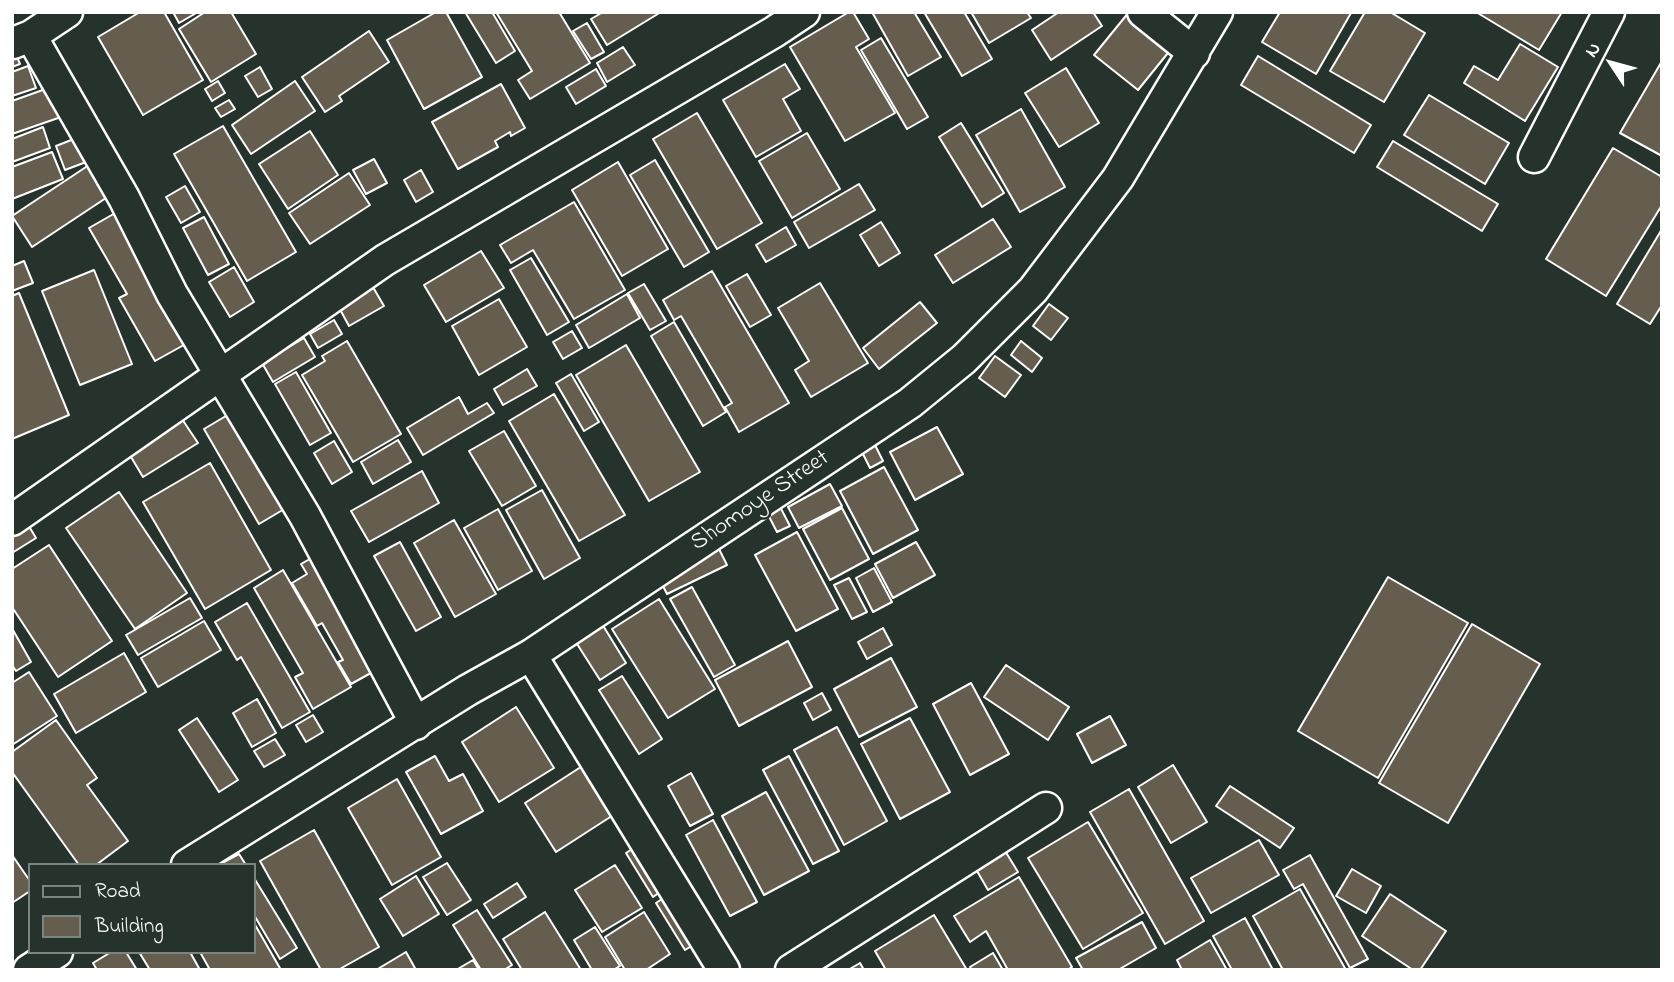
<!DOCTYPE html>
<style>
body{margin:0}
#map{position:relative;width:1674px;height:982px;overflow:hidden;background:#26332d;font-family:"Indie Flower",sans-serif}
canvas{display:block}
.frame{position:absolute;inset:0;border:14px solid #fff;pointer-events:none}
.legend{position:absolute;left:28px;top:863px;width:228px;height:91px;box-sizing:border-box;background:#26332d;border:2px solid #7d8581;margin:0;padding:9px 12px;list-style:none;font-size:21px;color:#fff}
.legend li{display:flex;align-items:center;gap:14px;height:35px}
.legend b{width:35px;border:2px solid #7d8581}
.north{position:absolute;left:1576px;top:28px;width:70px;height:70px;-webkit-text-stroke:5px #26332d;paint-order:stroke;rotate:306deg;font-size:19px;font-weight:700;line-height:28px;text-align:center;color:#fff}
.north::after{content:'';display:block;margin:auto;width:24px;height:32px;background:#fff;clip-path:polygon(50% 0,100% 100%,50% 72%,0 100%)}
</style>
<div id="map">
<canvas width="1674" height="982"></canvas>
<div class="frame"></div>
<ul class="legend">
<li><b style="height:9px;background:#26332d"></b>Road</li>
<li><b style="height:19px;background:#655d4e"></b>Building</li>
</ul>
<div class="north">N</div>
</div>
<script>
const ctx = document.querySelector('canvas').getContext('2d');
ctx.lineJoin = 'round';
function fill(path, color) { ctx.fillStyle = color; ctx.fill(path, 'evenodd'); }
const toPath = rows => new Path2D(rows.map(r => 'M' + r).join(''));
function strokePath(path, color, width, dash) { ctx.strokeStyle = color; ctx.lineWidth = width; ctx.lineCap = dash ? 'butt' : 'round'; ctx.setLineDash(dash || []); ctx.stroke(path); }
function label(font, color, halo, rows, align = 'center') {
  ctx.font = font + ' "Indie Flower",sans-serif'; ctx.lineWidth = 5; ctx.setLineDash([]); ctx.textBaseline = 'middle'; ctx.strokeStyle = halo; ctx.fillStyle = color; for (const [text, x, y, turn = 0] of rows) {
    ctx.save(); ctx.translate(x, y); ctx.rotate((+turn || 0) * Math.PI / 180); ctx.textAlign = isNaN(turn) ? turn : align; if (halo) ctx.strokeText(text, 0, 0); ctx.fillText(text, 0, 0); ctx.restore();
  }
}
const building = toPath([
 [140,12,164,12,203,80,143,115,98,37,140,12],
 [173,12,198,12,179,23,173,12],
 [205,12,231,12,256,54,211,82,179,29,205,12],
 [436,12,446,12,482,77,424,109,387,40,436,12],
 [465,12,492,12,515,51,496,63,465,12],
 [496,12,559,12,590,63,530,99,518,80,532,71,496,12],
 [603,12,661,12,607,45,591,19,603,12],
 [849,12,853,12,869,39,856,47,895,113,845,141,790,47,849,12],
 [872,12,914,12,941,57,908,76,872,12],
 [924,12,964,12,992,59,962,76,924,12],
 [971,12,1027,12,1031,18,989,43,971,12],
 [1059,12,1093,12,1102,26,1051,60,1032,30,1059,12],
 [1129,12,1137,12,1176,43,1138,90,1094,55,1129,12],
 [1280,12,1351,13,1316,74,1262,42,1280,12],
 [1365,12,1390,12,1425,33,1384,102,1330,71,1365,12],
 [1476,12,1562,12,1539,50,1476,12],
 [587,23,604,52,591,59,573,31,587,23],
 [369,31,389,62,339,96,342,101,325,112,302,77,369,31],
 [881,38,928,117,907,129,861,50,881,38],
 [1520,44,1558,67,1525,121,1464,83,1474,66,1498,80,1520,44],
 [12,45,20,64,12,67,12,45],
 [623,47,635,65,607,82,597,63,623,47],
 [1258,56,1371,125,1354,153,1241,85,1258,56],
 [1662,61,1662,156,1620,133,1662,61],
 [785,64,800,89,783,99,801,131,756,157,723,100,785,64],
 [28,66,36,88,12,96,12,72,28,66],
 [260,67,272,89,258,97,245,76,260,67],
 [1066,68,1099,123,1059,147,1025,93,1066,68],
 [596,69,606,86,576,104,566,87,596,69],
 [218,81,225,93,212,101,205,89,218,81],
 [295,81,315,111,251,154,232,125,295,81],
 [501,84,525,128,511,136,510,132,495,141,498,147,458,169,432,122,501,84],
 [51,87,61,117,12,134,12,101,51,87],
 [1429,95,1509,143,1485,184,1404,135,1429,95],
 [229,100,235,109,221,117,215,108,229,100],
 [1021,109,1065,187,1020,212,976,135,1021,109],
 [697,113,762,223,717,249,653,139,697,113],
 [961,123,1004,193,982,207,939,137,961,123],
 [223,126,296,252,247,281,174,154,223,126],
 [43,127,50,148,12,162,12,139,43,127],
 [310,131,338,175,288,209,259,164,310,131],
 [807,133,840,189,792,218,759,161,807,133],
 [84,135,94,159,65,170,56,146,84,135],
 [1393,141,1498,204,1482,231,1377,167,1393,141],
 [1613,148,1662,177,1662,205,1606,296,1546,259,1613,148],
 [52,152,63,179,12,199,12,167,52,152],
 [374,159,387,183,366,194,353,170,374,159],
 [655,160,709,252,684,267,630,175,655,160],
 [618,162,668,249,622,276,572,190,618,162],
 [89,165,109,196,32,247,12,216,89,165],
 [421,170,433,192,416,202,404,180,421,170],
 [349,173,370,205,310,244,289,213,349,173],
 [859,184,875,210,809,248,794,222,859,184],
 [185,186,200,212,181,223,166,197,185,186],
 [574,202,625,290,574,319,533,250,511,263,500,245,574,202],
 [117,212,191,341,155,361,119,298,127,294,89,228,117,212],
 [204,217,229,264,208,275,183,228,204,217],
 [993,219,1011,247,953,283,935,255,993,219],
 [881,222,900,253,879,266,860,235,881,222],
 [786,227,796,245,766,262,756,245,786,227],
 [1662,229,1662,305,1650,324,1617,304,1662,229],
 [481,251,504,288,446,322,424,285,481,251],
 [531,258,569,322,547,335,510,270,531,258],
 [24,261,33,283,12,291,12,266,24,261],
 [234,267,254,302,230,317,209,282,234,267],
 [94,270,132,364,80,385,42,291,94,270],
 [712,271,789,403,739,432,725,407,732,403,681,316,674,320,663,300,712,271],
 [747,274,771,315,750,327,726,286,747,274],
 [370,282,384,306,349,326,336,302,370,282],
 [820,283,868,363,811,397,795,370,809,361,778,308,820,283],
 [644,284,666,321,650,330,628,293,644,284],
 [19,293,69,415,12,439,12,296,19,293],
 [627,294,640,318,589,348,576,325,627,294],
 [499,299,527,347,479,375,452,326,499,299],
 [920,302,937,323,879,369,863,348,920,302],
 [1049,304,1068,318,1051,340,1033,326,1049,304],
 [334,320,342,334,318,348,310,334,334,320],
 [674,322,726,412,703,426,651,336,674,322],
 [572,331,582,348,563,359,553,342,572,331],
 [304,338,315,357,273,382,262,363,304,338],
 [347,341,401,434,353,462,302,375,325,361,322,356,347,341],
 [1021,341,1042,358,1032,372,1011,355,1021,341],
 [626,345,700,472,649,501,576,375,626,345],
 [995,356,1021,375,1005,397,979,378,995,356],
 [527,369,537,386,503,405,494,389,527,369],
 [296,372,331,433,310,445,275,384,296,372],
 [571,374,599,422,584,431,556,383,571,374],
 [554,394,625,515,579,541,509,421,554,394],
 [459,397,468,414,487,403,494,413,423,455,407,428,459,397],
 [236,410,291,505,259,524,204,429,236,410],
 [182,419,198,443,143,477,128,452,182,419],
 [937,427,963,474,915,500,890,452,937,427],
 [504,431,536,486,502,506,469,451,504,431],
 [871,437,883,461,870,468,858,444,871,437],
 [398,440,411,462,373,484,361,462,398,440],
 [334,441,352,472,332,484,314,453,334,441],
 [210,463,271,570,205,609,143,502,210,463],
 [884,467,918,530,873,554,840,491,884,467],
 [422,471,439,503,369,542,351,511,422,471],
 [830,484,842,506,799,528,788,507,830,484],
 [542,490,580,558,544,579,506,510,542,490],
 [119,492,187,593,135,629,66,528,119,492],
 [776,499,790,526,777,532,763,505,776,499],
 [842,508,869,559,830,580,803,529,842,508],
 [498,509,532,571,498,590,464,528,498,509],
 [24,518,36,538,12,553,12,525,24,518],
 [454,520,496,594,455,617,414,543,454,520],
 [797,532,838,609,796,631,755,555,797,532],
 [400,542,441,617,416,631,374,556,400,542],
 [916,542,935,575,893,598,875,564,916,542],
 [49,545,112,641,58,677,12,607,12,569,49,545],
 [717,545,727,565,667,594,657,574,717,545],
 [315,556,380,668,351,684,338,662,343,660,322,623,317,626,292,583,307,574,301,564,315,556],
 [874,568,892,602,873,612,856,578,874,568],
 [283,570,351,687,313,709,295,677,303,673,254,588,283,570],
 [1388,577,1468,623,1378,778,1298,731,1388,577],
 [849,578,867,612,852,619,834,585,849,578],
 [692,587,735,665,714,677,670,599,692,587],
 [190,598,202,618,138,655,126,635,190,598],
 [659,599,715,689,668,718,612,629,659,599],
 [247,603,310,712,282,728,241,657,237,660,215,622,247,603],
 [599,619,626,663,600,680,572,636,599,619],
 [204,621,221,650,158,687,141,658,204,621],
 [1472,624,1540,664,1448,823,1379,783,1472,624],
 [883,628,892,645,867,659,858,642,883,628],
 [13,630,31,662,16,671,12,665,13,630],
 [788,641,812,687,739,726,715,680,788,641],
 [124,653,146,692,76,733,54,694,124,653],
 [891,658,917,707,859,737,834,689,891,658],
 [1006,665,1069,707,1048,740,984,697,1006,665],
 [29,672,57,716,12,745,12,683,29,672],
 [622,676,662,739,639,754,599,690,622,676],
 [971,683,1009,754,970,775,933,704,971,683],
 [822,693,831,710,813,720,804,703,822,693],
 [257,699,276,733,252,747,233,713,257,699],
 [516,707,554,768,499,802,462,742,516,707],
 [313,715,323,732,306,742,296,725,313,715],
 [1110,716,1126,745,1092,763,1077,734,1110,716],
 [197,718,238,780,219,792,179,730,197,718],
 [910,718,950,792,900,819,861,744,910,718],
 [56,720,97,778,87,785,128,841,96,865,79,865,12,772,12,752,56,720],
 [837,727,887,821,844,845,794,750,837,727],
 [275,739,285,755,264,767,254,751,275,739],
 [435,756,449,781,463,774,483,811,441,834,406,772,435,756],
 [789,756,839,851,813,864,763,770,789,756],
 [587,763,618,812,556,852,525,803,587,763],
 [1173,765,1207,822,1171,843,1138,787,1173,765],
 [691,773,713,814,690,826,668,786,691,773],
 [397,779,441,857,392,885,348,808,397,779],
 [1230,786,1294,828,1280,848,1216,806,1230,786],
 [1129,789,1204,921,1165,944,1090,812,1129,789],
 [766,792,809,871,764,895,722,816,766,792],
 [713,820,757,902,730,916,686,835,713,820],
 [1088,822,1143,913,1083,949,1028,858,1088,822],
 [314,830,379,947,338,970,321,970,260,861,314,830],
 [1259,840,1279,875,1211,913,1191,878,1259,840],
 [999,841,1018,872,988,890,970,859,999,841],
 [643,842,670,885,653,897,626,853,643,842],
 [239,854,246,865,223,865,222,863,239,854],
 [12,855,30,881,30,891,12,903,12,855],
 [1310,855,1368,959,1350,968,1303,884,1294,889,1283,870,1310,855],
 [447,863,471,900,447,915,423,877,447,863],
 [615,865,642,908,602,932,575,890,615,865],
 [1352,869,1381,886,1366,913,1336,896,1352,869],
 [416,876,439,914,403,936,380,899,416,876],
 [1019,877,1072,967,1067,970,1008,970,986,931,970,942,954,916,1019,877],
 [254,878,297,948,280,959,254,915,254,878],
 [517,883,526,897,493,918,484,904,517,883],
 [1300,889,1346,970,1283,970,1253,916,1300,889],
 [674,891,703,939,685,950,656,903,674,891],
 [1390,894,1446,931,1420,970,1413,970,1362,936,1390,894],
 [477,910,512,965,504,970,481,970,453,925,477,910],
 [545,912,581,970,522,970,503,939,545,912],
 [644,912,670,954,646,970,625,970,605,937,644,912],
 [934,915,967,970,886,970,875,951,934,915],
 [1245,918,1273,970,1232,970,1213,936,1245,918],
 [1142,922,1156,948,1118,970,1083,970,1076,958,1142,922],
 [254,923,281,970,210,970,200,952,254,952,254,923],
 [595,927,620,966,613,970,592,970,574,940,595,927],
 [1210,940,1227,970,1182,970,1177,960,1210,940],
 [111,952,126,952,137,970,97,970,93,963,111,952],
 [139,952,190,952,200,970,150,970,139,952],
 [406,952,416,970,376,970,406,952],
 [993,953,1003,970,972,970,970,967,993,953],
 [473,960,479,970,456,970,473,960],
 [860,963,864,970,848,970,860,963]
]);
fill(building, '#655d4e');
strokePath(building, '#fff', 2);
const minor = toPath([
 [1143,12,1194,53],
 [31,36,124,198,172,294,305,516,416,724],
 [13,43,31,36,67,12],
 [1534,157,1609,12],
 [12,520,385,260,774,32,804,12],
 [531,655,724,970],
 [187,865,468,690,531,655,910,403,964,359,1033,290,1118,178,1217,12],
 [29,970,57,952],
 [791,970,1046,808]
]);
strokePath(minor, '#fff', 35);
strokePath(minor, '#26332d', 30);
label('24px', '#fff', '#26332d', [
 ["Shomoye Street",761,502,-34]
]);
</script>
